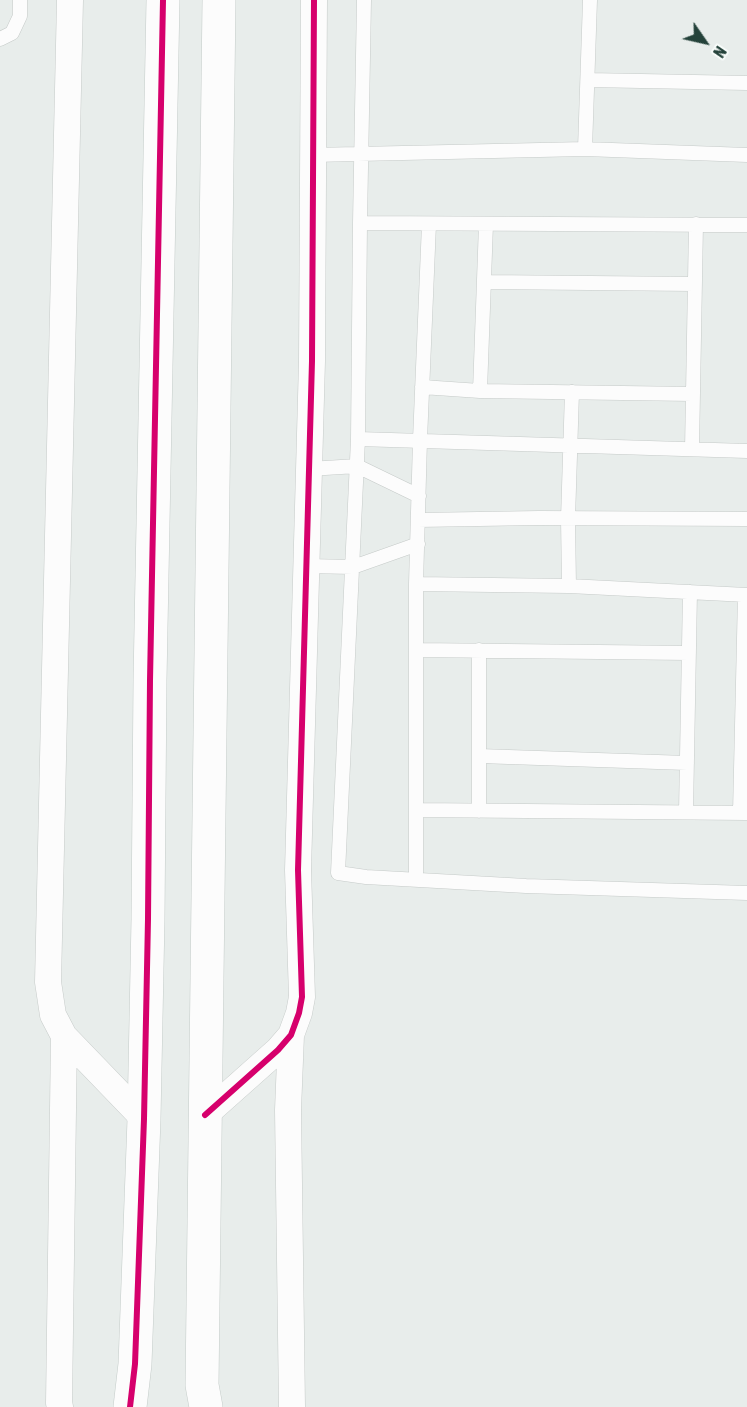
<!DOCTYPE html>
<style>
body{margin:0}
#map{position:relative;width:747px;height:1407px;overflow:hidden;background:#e8edeb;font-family:"Asap Condensed",sans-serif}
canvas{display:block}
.north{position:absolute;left:675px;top:12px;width:60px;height:60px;-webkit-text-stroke:4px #f7fbf9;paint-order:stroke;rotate:124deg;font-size:16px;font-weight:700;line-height:24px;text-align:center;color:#24423a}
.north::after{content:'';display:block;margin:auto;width:21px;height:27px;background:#24423a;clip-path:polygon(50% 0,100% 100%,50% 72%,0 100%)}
</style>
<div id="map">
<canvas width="747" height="1407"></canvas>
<div class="north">N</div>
</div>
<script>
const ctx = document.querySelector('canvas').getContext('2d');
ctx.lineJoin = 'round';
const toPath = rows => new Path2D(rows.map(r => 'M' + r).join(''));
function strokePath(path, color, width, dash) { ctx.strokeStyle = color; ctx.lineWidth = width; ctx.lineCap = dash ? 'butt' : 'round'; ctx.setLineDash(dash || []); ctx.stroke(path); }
const lane = toPath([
 [364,0,360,223,358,439,338,873,366,877,526,886,747,893],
 [0,39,12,33,20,16,20,0],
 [588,80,747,83],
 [585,149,590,0],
 [312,155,585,149,747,155],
 [360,223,747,225],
 [484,282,695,284],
 [422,387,480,391,693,394],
 [480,391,486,224],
 [358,439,747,451],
 [692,449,696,224],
 [309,469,357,466,419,496],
 [418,520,539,518,747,519],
 [306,566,353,567,418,544],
 [416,584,569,586,747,595],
 [569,586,568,519,572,392],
 [416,650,689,653],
 [479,650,479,811],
 [479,756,687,763],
 [416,810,747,813],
 [686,812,690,592],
 [740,813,745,595],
 [416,880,416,584,420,440,429,224]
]);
const street = toPath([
 [70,0,48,982,53,1015,64,1036,144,1119],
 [291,1035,288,1110,292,1407],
 [205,1115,278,1050,291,1035,299,1013,302,997,298,870,312,361,314,0],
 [60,1407,59,1403,64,1036]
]);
const secondary = toPath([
 [130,1407,135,1364,144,1119,148,919,150,680,163,0],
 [206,1407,202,1385,219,0]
]);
strokePath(lane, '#c5cac8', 15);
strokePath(street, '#c5cac8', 27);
strokePath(secondary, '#c3cbc8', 34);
strokePath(lane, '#fcfcfc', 14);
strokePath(street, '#fcfcfc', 26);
strokePath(secondary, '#fcfcfc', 33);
strokePath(toPath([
 [205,1115,278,1050,291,1035,299,1013,302,997,298,870,312,361,314,0],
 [130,1407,135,1364,144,1119,148,919,150,680,163,0]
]), '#d6006c', 6);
</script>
